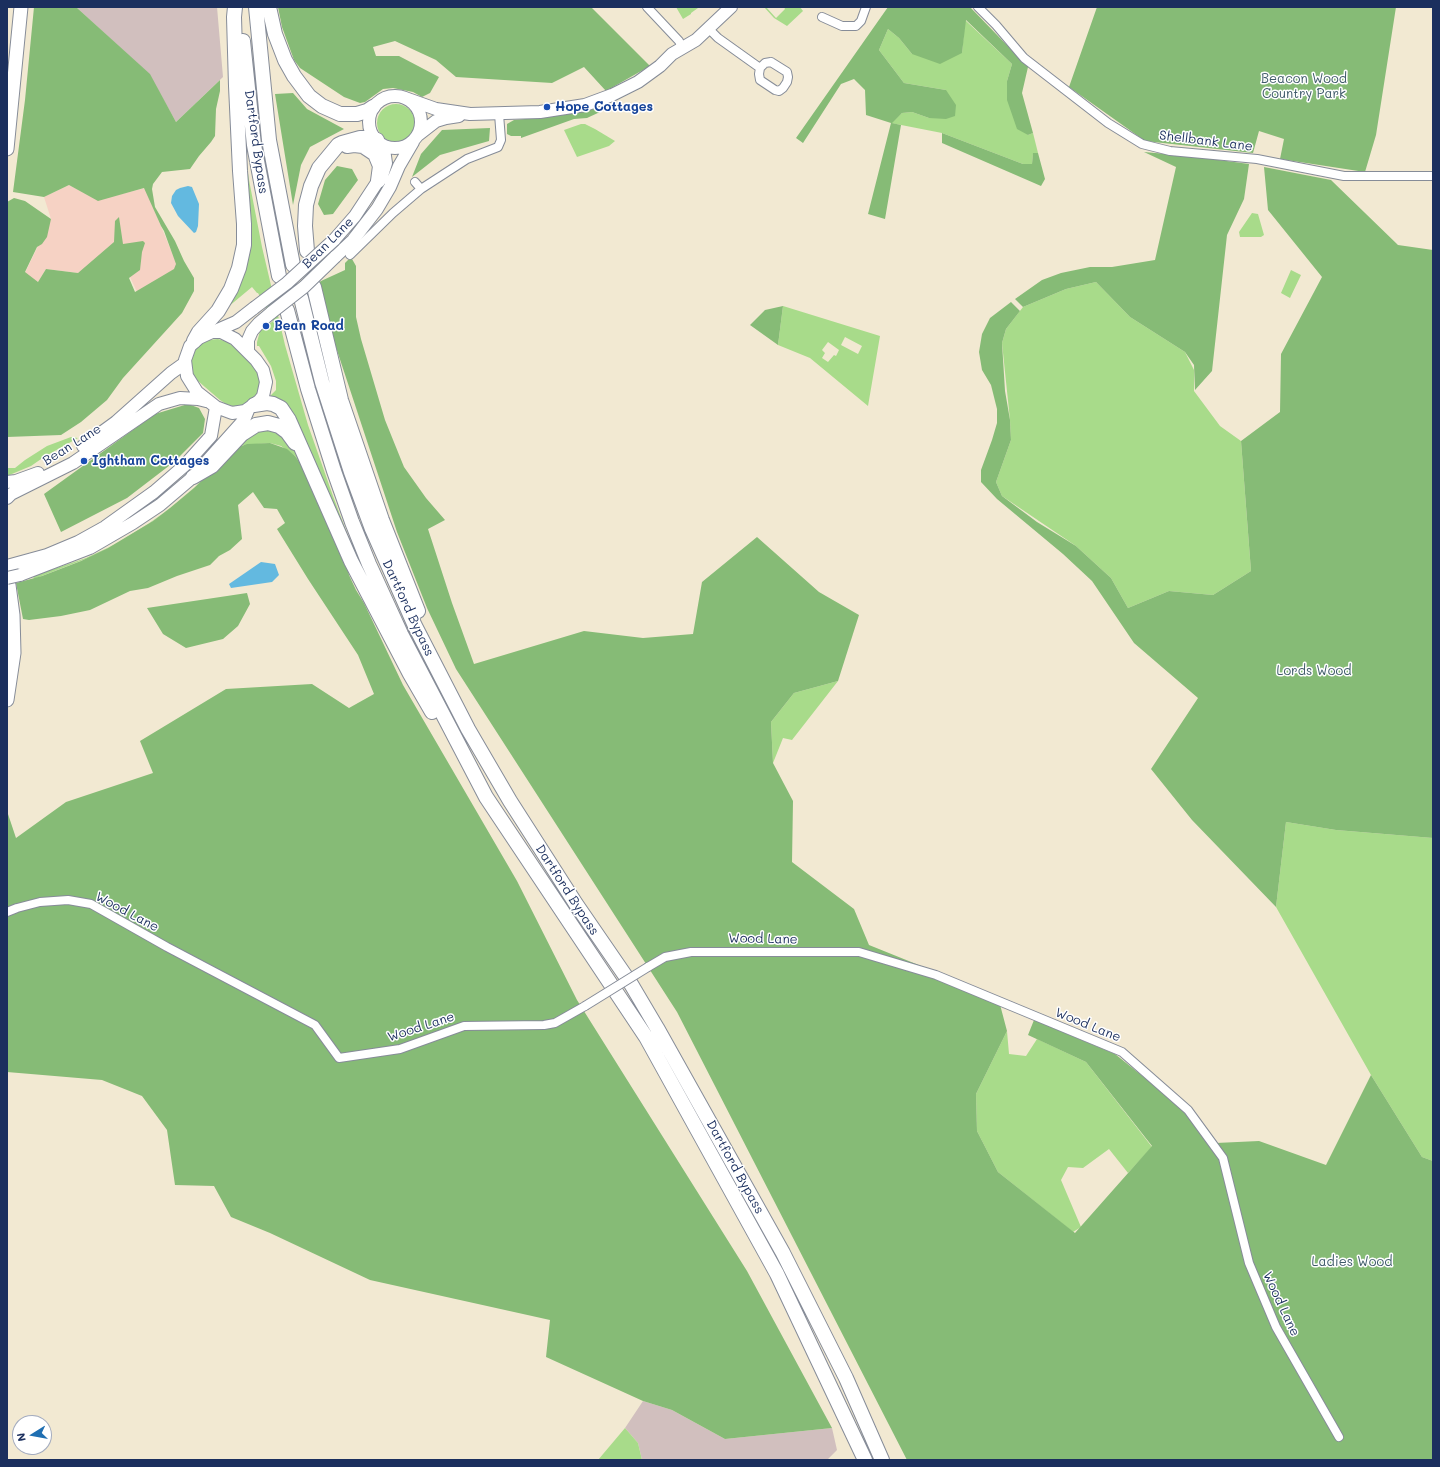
<!DOCTYPE html>
<style>
body{margin:0}
#map{position:relative;width:1440px;height:1467px;overflow:hidden;background:#f2e9d2;font-family:Mali,sans-serif}
canvas{display:block}
.frame{position:absolute;inset:0;border:8px solid #1b2f5e;pointer-events:none}
.north{position:absolute;left:12px;top:1415px;width:40px;height:40px;box-sizing:border-box;background:#fff;border:1px solid #a4acbf;border-radius:50%;rotate:259deg;font-size:11px;font-weight:700;line-height:16px;text-align:center;color:#1b2f5e}
.north::after{content:'';display:block;margin:auto;width:14px;height:18px;background:#1f6fb2;clip-path:polygon(50% 0,100% 100%,50% 72%,0 100%)}
</style>
<div id="map">
<canvas width="1440" height="1467"></canvas>
<div class="frame"></div>
<div class="north">N</div>
</div>
<script>
const ctx = document.querySelector('canvas').getContext('2d');
ctx.lineJoin = 'round';
function fill(path, color) { ctx.fillStyle = color; ctx.fill(path, 'evenodd'); }
const toPath = rows => new Path2D(rows.map(r => 'M' + r).join(''));
function strokePath(path, color, width, dash) { ctx.strokeStyle = color; ctx.lineWidth = width; ctx.lineCap = dash ? 'butt' : 'round'; ctx.setLineDash(dash || []); ctx.stroke(path); }
function label(font, color, halo, rows, align = 'center') {
  ctx.font = font + ' Mali,sans-serif'; ctx.lineWidth = 3; ctx.setLineDash([]); ctx.textBaseline = 'middle'; ctx.strokeStyle = halo; ctx.fillStyle = color; for (const [text, x, y, turn = 0] of rows) {
    ctx.save(); ctx.translate(x, y); ctx.rotate((+turn || 0) * Math.PI / 180); ctx.textAlign = isNaN(turn) ? turn : align; if (halo) ctx.strokeText(text, 0, 0); ctx.fillText(text, 0, 0); ctx.restore();
  }
}
fill(toPath([
 [69,185,98,200,145,188,178,267,137,292,123,262,78,273,46,269,38,282,24,275,51,219,44,197]
]), '#f6d2c4');
fill(toPath([
 [76,7,217,7,223,77,176,122,149,74],
 [643,1401,672,1410,725,1439,832,1428,837,1450,827,1460,642,1460,638,1443,625,1428]
]), '#d1bfbe');
fill(toPath([
 [676,7,698,7,698,8,691,13,691,14,683,19],
 [764,7,766,7,776,18,785,9,784,7,800,7,803,11,787,26,774,18],
 [965,20,1012,64,1007,81,1028,135,1033,133,1038,153,1033,154,1032,164,1023,164,942,133,891,123,902,113,912,112,929,118,946,90,904,83,879,50,888,29,899,38,912,54,962,53],
 '377 123a19 19 0 1 1 38 0a19 19 0 1 1-38 0Z',
 [581,124,585,124,595,129,615,141,609,146,577,157,564,130],
 [242,133,249,180,262,247,285,345,308,425,333,496,350,541,348,542,270,398,271,395,276,390,276,381,271,366,259,346,257,346,257,342,260,331,273,321,258,293,257,293,252,287,228,307,238,286],
 [1252,213,1258,214,1264,235,1261,237,1240,237,1239,232],
 [1291,270,1301,275,1290,298,1281,293],
 [1096,282,1130,317,1185,352,1194,370,1194,391,1220,426,1241,441,1251,571,1213,595,1169,591,1128,608,1111,578,1076,546,1002,496,996,482,1011,440,1010,420,1002,343,1006,329,1023,307,1066,289],
 [783,306,880,336,868,406,810,358,778,345],
 [845,337,862,346,858,354,841,345],
 [828,342,839,350,836,356,834,355,828,362,822,358,825,353,822,350],
 [218,339,228,342,234,347,249,361,256,370,260,377,260,385,258,392,254,399,248,404,241,406,233,406,226,404,220,400,198,381,192,373,190,365,193,351,199,344,208,340],
 [260,429,279,431,295,451,303,467,295,456,281,446,270,443,244,445,236,448,194,488,170,508,153,521,141,529,124,540,88,558,34,579,33,576,86,558,118,543,148,524,169,509,196,486,232,449],
 [71,437,78,438,44,457,31,466,7,476,7,468,15,468,25,460,47,446],
 [838,681,792,740,783,738,773,763,771,722,794,693],
 [1286,822,1336,830,1433,838,1433,1161,1422,1157,1371,1075,1276,907],
 [1007,1031,1009,1054,1026,1056,1037,1039,1086,1062,1152,1147,1128,1173,1109,1149,1083,1168,1068,1167,1061,1180,1081,1227,1073,1232,998,1172,977,1131,976,1094],
 [625,1428,638,1443,642,1460,598,1460]
]), '#a8db8a');
fill(toPath([
 [34,7,76,7,150,74,176,122,220,80,220,91,216,109,215,136,211,142,199,156,190,169,162,172,153,184,152,189,155,207,175,241,184,261,194,278,194,291,182,313,123,378,107,400,81,422,61,435,7,437,7,202,14,198,25,201,51,219,47,237,42,244,37,247,25,272,38,282,46,269,78,273,114,242,115,221,119,217,123,244,143,241,145,243,142,252,140,270,129,278,135,292,174,269,176,264,164,231,161,226,144,188,98,201,69,185,44,197,13,192,25,100],
 [278,7,591,7,650,66,606,91,584,67,552,83,456,77,436,60,395,41,373,47,376,56,399,56,439,77,430,93,422,97,413,92,393,88,383,89,365,102,360,103,344,97,300,68,294,60,282,27],
 [888,7,970,7,1028,67,1022,93,1033,133,1028,135,1017,129,1007,100,1007,81,1012,64,966,20,962,53,940,64,912,54,899,38,888,29,879,50,904,83,946,90,956,105,955,116,946,119,929,118,912,112,902,113,892,123,901,125,885,219,868,214,891,123,866,115,865,90,854,79,841,84,803,143,796,138],
 [1097,7,1396,7,1376,135,1365,172,1280,159,1284,139,1259,131,1253,153,1145,141,1069,87],
 [293,93,307,109,344,129,310,147,301,165,293,205,275,94],
 [597,105,600,112,587,118,574,119,521,138,521,136,511,136,507,134,507,124,514,120,535,118],
 [490,128,489,141,440,155,412,177,421,154,442,130],
 [942,133,1023,164,1032,164,1033,153,1038,153,1045,179,1041,186,942,143],
 [1144,152,1189,156,1249,164,1244,199,1227,235,1212,371,1195,390,1194,365,1185,352,1130,317,1096,282,1066,289,1023,307,1015,299,1042,280,1061,273,1090,267,1112,267,1155,260,1176,167],
 [337,166,352,169,358,180,333,214,324,215,318,204,325,180],
 [1264,167,1331,180,1398,245,1433,250,1433,838,1336,830,1286,822,1276,907,1192,820,1151,769,1198,698,1134,643,1092,581,1063,554,997,499,981,482,981,470,992,440,997,423,997,409,991,385,982,370,979,352,982,334,990,318,1011,302,1020,311,1006,329,1002,343,1005,391,1010,420,1011,440,996,482,1002,496,1037,522,1076,546,1111,578,1128,608,1169,591,1213,595,1251,571,1241,441,1280,412,1281,354,1322,277,1268,210],
 [349,259,352,259,356,266,356,317,361,339,385,420,404,467,426,498,445,520,428,529,452,603,474,664,584,631,643,638,693,634,702,582,757,537,819,592,859,615,838,681,794,693,771,722,773,763,793,801,792,862,854,909,869,945,998,997,1007,1031,976,1094,977,1131,998,1172,1075,1233,1152,1146,1086,1062,1028,1035,1034,1020,1115,1054,1176,1103,1216,1143,1259,1141,1326,1165,1371,1075,1422,1157,1433,1161,1433,1460,907,1460,677,1012,456,669,427,608,397,532,325,314,318,283,321,281,345,270,345,263],
 [783,306,778,345,750,325,765,310],
 [188,404,199,408,205,419,203,433,174,462,127,498,61,532,44,494,155,414],
 [270,443,287,449,295,456,301,464,347,564,349,575,356,590,364,603,403,685,517,881,577,1000,747,1271,832,1428,725,1439,672,1410,643,1401,546,1357,550,1320,370,1280,270,1233,231,1217,214,1186,175,1185,167,1130,142,1096,102,1080,7,1072,7,811,16,838,66,802,153,773,140,741,226,689,312,684,349,708,374,694,358,655,308,579,277,529,285,523,277,509,264,508,253,492,238,505,242,539,230,550,219,556,210,565,177,576,148,588,130,591,90,610,61,616,29,620,23,619,16,583,42,576,81,561,108,548,153,521,170,508,194,488,236,448,247,444],
 [247,593,250,604,238,626,223,639,186,648,163,634,147,608]
]), '#86bb76');
fill(toPath([
 [188,186,192,187,199,204,198,226,196,232,194,233,178,216,171,203,172,196,176,190,180,188],
 [261,562,275,564,279,575,272,582,231,588,229,584]
]), '#63b9e0');
const minor = toPath([
 [647,7,679,41,682,48],
 [978,7,996,25,1024,58,1108,123,1142,144,1170,151,1257,159,1344,176,1433,176],
 [822,17,842,26,856,26,861,21,866,7],
 [709,29,718,38,760,68],
 [771,62,787,72,788,77,787,82,783,88,779,91,775,90,760,80,759,74,760,68,765,63,771,62],
 [415,182,421,189],
 [350,255,393,213,421,189,467,159,498,147,501,140,499,114],
 [7,912,17,908,40,902,68,900,91,904,167,947,315,1025,339,1058,400,1049,464,1026,544,1025,555,1023,585,1006],
 [648,967,665,957,691,952,859,952,936,975,1122,1052,1188,1110,1223,1158,1249,1263,1276,1327,1339,1437]
]);
const secondary = toPath([
 '369 122a26 26 0 1 1 52 0a26 26 0 1 1-52 0Z',
 [405,98,436,109,470,114,540,112,585,105,612,95,638,82,660,66,672,54,696,40,731,7],
 [418,135,436,121,446,118,459,116],
 [334,240,355,216,378,181,381,179,386,163,384,149,381,144],
 [335,257,353,240,377,209,390,187,399,166,413,142],
 [212,332,221,332,235,339,256,360,263,370,266,382,263,396,259,401,245,411,232,413,216,407,197,392,187,376,185,360,190,346,199,338,212,332],
 [213,332,236,322,254,308],
 [248,352,248,340,252,331,259,323,272,312],
 [83,446,116,422,171,373,185,363],
 [7,482,16,481,38,473],
 [7,498,11,494,73,463,159,404,180,398,198,399,206,401],
 [7,566,47,555,78,542,105,527,154,492,184,466,211,436,216,407],
 [20,575,90,548,133,523,160,505,193,477,244,420,249,408]
]);
const primary = toPath([
 [7,149,21,7],
 [7,700,14,653,13,615,9,585]
]);
const trunk = toPath([
 [256,7,269,140,293,265],
 [269,7,275,34,285,60,294,76,309,96,322,106,340,114,357,114,367,111,373,107],
 [243,41,254,145,279,276],
 [347,146,354,145,363,146,375,154,380,166,378,181],
 [307,251,305,226,306,205,311,186,319,168,338,145,342,143,360,138,371,138,377,140],
 [314,287,341,400,382,520,418,611],
 [301,298,322,382,351,472,372,529,415,626,468,729,510,801,576,904,631,984,657,1028,783,1253,846,1378,882,1460],
 [287,310,308,389,334,471,352,522,369,564,401,634,486,797,646,1037,777,1274,865,1460],
 [194,341,199,332,218,311,231,289,239,268,244,245,244,224,240,171,236,86,234,17,235,7],
 [254,405,267,403,273,404,281,408,289,420,351,561,410,674,432,712],
 [193,477,212,466,242,434,256,425,268,423,279,426,287,432,295,443]
]);
strokePath(minor, '#868c98', 10);
strokePath(secondary, '#868c98', 14);
strokePath(primary, '#868c98', 15);
strokePath(trunk, '#868c98', 16);
strokePath(minor, '#fff', 8);
strokePath(secondary, '#fff', 12);
strokePath(primary, '#fff', 13);
strokePath(trunk, '#fff', 14);
const minorBridge = toPath([
 [585,1006,648,967]
]);
const secondaryBridge = toPath([
 [254,308,287,283,334,240],
 [272,312,304,287,335,257],
 [7,578,20,575]
]);
strokePath(minorBridge, '#868c98', 10, []);
strokePath(secondaryBridge, '#868c98', 14, []);
strokePath(minorBridge, '#fff', 8);
strokePath(secondaryBridge, '#fff', 12);
for (const [x, y, r, color] of [
 [547,107,4,"#1a4fb4"],
 [266,326,4,"#1a4fb4"],
 [84,461,4,"#1a4fb4"]
]) { const dot = new Path2D(); dot.arc(x, y, r, 0, 2 * Math.PI); ctx.fillStyle = color; ctx.fill(dot); strokePath(dot, '#fff', 1.5); }
label('13px', '#3e5a69', '#fff', [
 ["Beacon Wood",1304,79],
 ["Country Park",1304,94],
 ["Lords Wood",1314,671],
 ["Ladies Wood",1352,1262]
]);
label('bold 13px', '#164399', '#fff', [
 ["Hope Cottages",555,107],
 ["Bean Road",274,326],
 ["Ightham Cottages",92,461]
], 'left');
label('13px', '#1b2f5e', '#fff', [
 ["Shellbank Lane",1206,141,7],
 ["Dartford Bypass",256,142,82],
 ["Bean Lane",328,243,-45],
 ["Bean Lane",72,445,-32],
 ["Dartford Bypass",408,608,65],
 ["Dartford Bypass",567,890,57],
 ["Wood Lane",127,912,28],
 ["Wood Lane",763,939,1],
 ["Wood Lane",1088,1025,22],
 ["Wood Lane",421,1027,-18],
 ["Dartford Bypass",735,1167,61],
 ["Wood Lane",1281,1304,65]
]);
</script>
